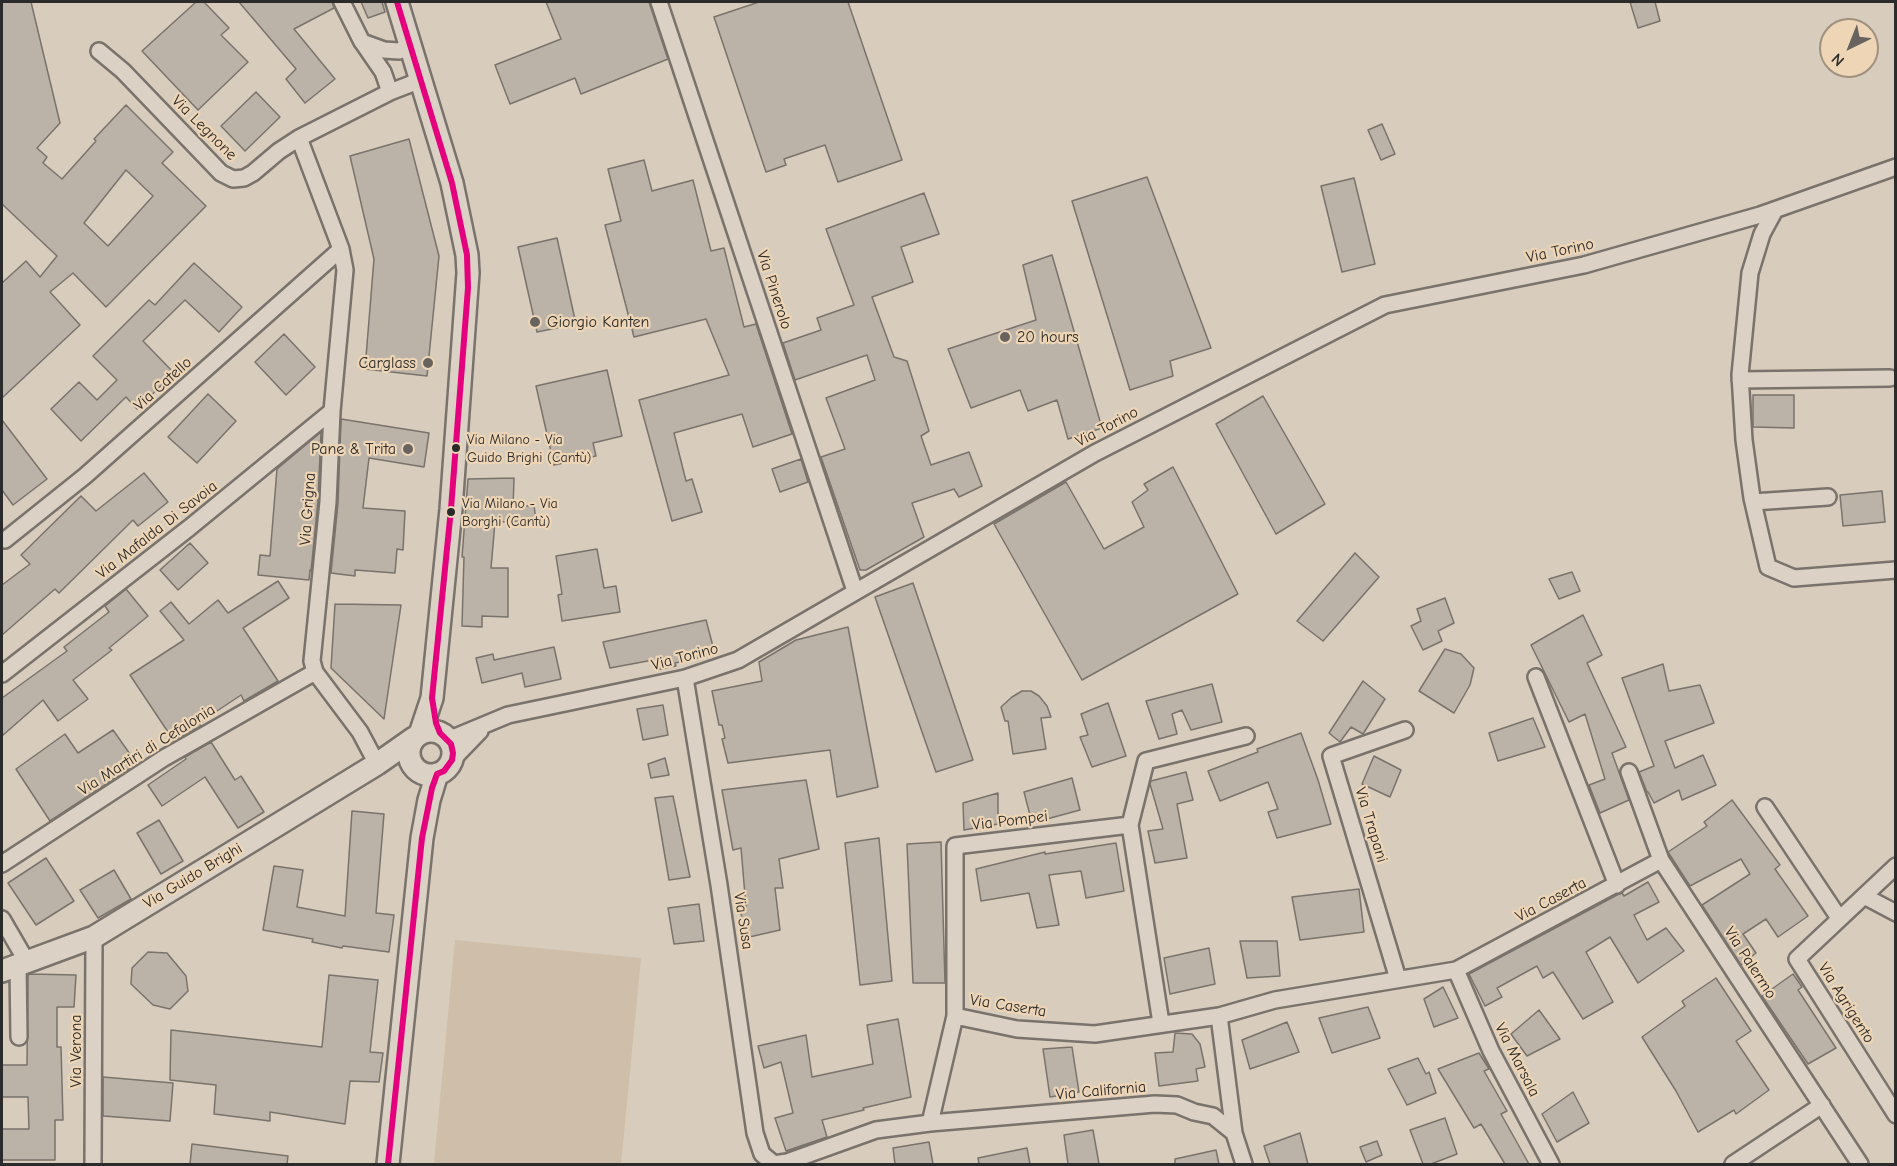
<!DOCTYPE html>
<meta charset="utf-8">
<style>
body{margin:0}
#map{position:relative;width:1897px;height:1166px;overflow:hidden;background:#d8ccbc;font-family:"Comic Neue",sans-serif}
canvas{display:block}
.frame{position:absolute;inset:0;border:3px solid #2b2b2b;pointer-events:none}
.north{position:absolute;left:1819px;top:18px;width:60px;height:60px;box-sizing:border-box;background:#edd5b5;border:2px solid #9f917e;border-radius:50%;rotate:223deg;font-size:16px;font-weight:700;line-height:24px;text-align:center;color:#2b2b2b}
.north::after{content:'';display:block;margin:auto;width:21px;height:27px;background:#68635e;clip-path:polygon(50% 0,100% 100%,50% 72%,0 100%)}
</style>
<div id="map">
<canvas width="1897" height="1166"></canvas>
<div class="frame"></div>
<div class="north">N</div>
</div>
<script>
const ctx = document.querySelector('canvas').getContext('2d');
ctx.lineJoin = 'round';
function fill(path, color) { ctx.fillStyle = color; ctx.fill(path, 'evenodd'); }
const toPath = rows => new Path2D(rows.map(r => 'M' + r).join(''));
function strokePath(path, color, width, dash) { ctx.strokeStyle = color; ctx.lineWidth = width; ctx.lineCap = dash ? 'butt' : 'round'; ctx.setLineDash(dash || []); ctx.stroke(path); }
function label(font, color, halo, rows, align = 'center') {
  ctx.font = font + ' "Comic Neue",sans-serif'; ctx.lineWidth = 4.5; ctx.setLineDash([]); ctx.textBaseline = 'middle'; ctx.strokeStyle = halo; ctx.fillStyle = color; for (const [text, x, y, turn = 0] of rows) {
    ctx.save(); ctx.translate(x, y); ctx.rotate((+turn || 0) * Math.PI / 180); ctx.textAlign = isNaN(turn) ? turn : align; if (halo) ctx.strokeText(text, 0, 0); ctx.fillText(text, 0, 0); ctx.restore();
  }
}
fill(toPath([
 [455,940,641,958,621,1164,434,1164]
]), '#cfbea9');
const building = toPath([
 [2,2,31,2,60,123,37,148,47,157,43,163,62,179,96,141,94,139,126,105,173,152,162,163,206,206,106,307,73,273,50,292,80,325,2,398,2,283,26,261,40,277,57,256,2,204,2,2],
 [126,170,153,196,108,246,84,223,126,170],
 [196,2,204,2,229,28,221,35,248,62,198,110,142,51,196,2],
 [239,2,332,2,334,8,294,29,335,79,305,103,286,79,296,69,239,2],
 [361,2,382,2,385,12,368,18,361,2],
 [546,2,649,2,668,59,581,94,575,78,510,104,495,65,561,39,546,2],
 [759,2,848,2,902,160,838,182,825,145,784,159,786,165,766,172,714,17,759,2],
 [1630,2,1655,2,1660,21,1638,28,1630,2],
 [256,92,280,117,245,151,221,126,256,92],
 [1382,124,1395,154,1381,160,1368,130,1382,124],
 [409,139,439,256,427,376,365,369,374,259,350,156,409,139],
 [644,160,652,191,693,180,711,251,724,248,744,327,756,324,792,434,753,447,742,414,674,433,686,481,692,479,702,512,672,521,639,400,729,375,706,319,634,337,605,225,621,221,608,169,644,160],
 [1147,177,1211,348,1170,361,1173,376,1130,390,1072,201,1147,177],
 [1354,178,1375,264,1342,272,1321,186,1354,178],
 [924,193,939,234,901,247,913,282,872,297,894,357,907,361,929,431,921,436,931,465,969,452,982,486,959,497,954,489,912,503,924,537,866,570,860,570,821,457,845,449,826,398,875,380,867,355,795,380,783,343,821,330,817,318,854,305,826,229,924,193],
 [557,238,576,324,537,332,518,247,557,238],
 [1052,255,1102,428,1068,439,1057,400,1028,411,1020,390,971,408,948,349,1036,320,1023,265,1052,255],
 [194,263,242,307,219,332,185,300,143,341,174,373,137,409,126,397,81,441,51,409,79,382,97,400,117,380,93,356,149,300,155,305,194,263],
 [284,334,315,367,286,395,255,362,284,334],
 [607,370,622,436,593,443,596,456,554,465,536,386,607,370],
 [208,394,236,421,197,463,168,437,208,394],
 [1753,395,1794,395,1794,428,1753,427,1753,395],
 [1263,396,1325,504,1276,534,1216,424,1263,396],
 [341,419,429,433,424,467,369,458,363,508,405,511,403,550,397,549,395,573,355,570,355,576,331,573,338,503,341,419],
 [2,420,47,479,13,505,2,490,2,420],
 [321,432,318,501,311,571,310,570,309,580,258,575,260,555,270,556,277,469,321,432],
 [801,459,808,482,780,492,772,469,801,459],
 [1173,467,1238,594,1082,680,994,524,1066,482,1104,549,1144,527,1132,502,1148,490,1144,484,1173,467],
 [144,473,168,502,138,526,133,520,59,593,55,589,2,635,2,585,30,564,21,555,81,496,96,511,144,473],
 [514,478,513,508,534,505,536,521,495,522,491,568,508,568,508,617,482,616,482,627,462,626,464,557,462,557,468,479,514,478],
 [1882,491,1885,522,1843,526,1840,495,1882,491],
 [190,543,208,563,178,590,160,570,190,543],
 [597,549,604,588,616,586,620,612,562,621,558,595,562,594,556,556,597,549],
 [1355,553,1379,577,1323,641,1297,621,1355,553],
 [1572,572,1580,591,1559,599,1549,579,1572,572],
 [278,581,289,598,243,628,278,681,244,701,241,695,199,723,201,726,174,741,130,675,184,640,160,611,171,602,189,624,218,600,228,613,278,581],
 [913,583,973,760,936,772,875,597,913,583],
 [126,589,148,616,109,648,112,650,73,680,88,699,58,721,43,700,2,736,2,698,67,651,64,647,109,612,105,606,126,589],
 [1445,598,1454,623,1438,631,1442,641,1423,650,1411,626,1421,621,1417,609,1445,598],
 [335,604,401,605,384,719,331,668,335,604],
 [1583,615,1602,655,1587,663,1626,747,1612,753,1629,800,1600,813,1589,785,1605,779,1585,714,1569,722,1531,645,1583,615],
 [706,620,715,654,675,663,676,666,656,670,653,660,610,668,603,642,706,620],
 [848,627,878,787,837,797,830,750,728,763,722,739,725,738,722,725,719,725,712,691,762,681,759,662,796,640,848,627],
 [554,647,561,679,525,687,522,673,482,683,476,658,493,654,494,660,554,647],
 [1445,649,1461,654,1474,668,1470,685,1454,713,1419,691,1445,649],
 [1663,664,1669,691,1700,685,1714,723,1665,741,1675,768,1703,755,1716,785,1682,800,1679,790,1654,803,1648,792,1647,792,1639,772,1654,766,1622,678,1663,664],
 [1363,681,1385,699,1363,734,1351,727,1340,742,1329,733,1363,681],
 [1212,684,1222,722,1191,730,1182,710,1172,714,1177,734,1159,739,1146,701,1212,684],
 [1022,691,1031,691,1039,696,1047,706,1051,717,1041,718,1046,749,1013,754,1008,721,1005,721,1001,707,1012,697,1022,691],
 [1108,703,1126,756,1092,767,1080,737,1088,735,1081,714,1108,703],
 [663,705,668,735,643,740,637,709,663,705],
 [1533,718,1545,747,1498,761,1489,733,1533,718],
 [113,730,137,764,50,821,16,769,65,734,78,753,113,730],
 [1301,733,1318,780,1331,824,1277,838,1268,812,1278,809,1268,782,1220,801,1208,771,1258,752,1257,749,1301,733],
 [211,742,235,780,241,776,264,812,238,828,205,777,162,806,148,785,186,759,185,757,211,742],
 [1374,756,1401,770,1390,797,1362,784,1374,756],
 [665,758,669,775,651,778,648,764,665,758],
 [1186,772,1193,800,1177,804,1187,858,1155,863,1148,831,1163,829,1150,784,1151,781,1186,772],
 [1072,778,1080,810,1032,823,1024,792,1072,778],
 [806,780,819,849,779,859,783,888,775,888,780,930,745,938,740,907,746,907,741,848,733,850,722,790,806,780],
 [998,793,998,824,964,830,963,803,998,793],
 [673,796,690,877,669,880,655,798,673,796],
 [1732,800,1780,865,1775,869,1808,916,1778,937,1766,919,1743,934,1756,953,1741,965,1702,905,1750,874,1741,859,1690,886,1668,852,1707,826,1704,822,1732,800],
 [352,811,384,814,376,913,394,915,389,952,343,946,342,948,312,942,313,939,263,930,274,866,303,870,297,907,345,916,352,811],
 [159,820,183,861,161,874,137,833,159,820],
 [879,838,892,981,860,985,845,843,879,838],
 [941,842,945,983,913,983,907,844,941,842],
 [1116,843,1124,891,1086,898,1081,871,1049,875,1059,925,1037,928,1029,893,981,901,976,869,1045,852,1045,854,1116,843],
 [46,858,74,901,36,925,8,883,46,858],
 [114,870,131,899,98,918,80,890,114,870],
 [1648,882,1659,902,1634,915,1647,940,1666,928,1684,951,1638,983,1610,937,1586,952,1613,1002,1583,1019,1553,972,1543,978,1537,966,1497,988,1502,997,1485,1006,1469,974,1617,895,1622,893,1624,896,1648,882],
 [1359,889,1364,932,1300,940,1292,897,1359,889],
 [699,904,704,941,674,944,668,908,699,904],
 [1240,941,1277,941,1280,976,1247,978,1240,941],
 [1209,948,1215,984,1170,994,1164,958,1209,948],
 [148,952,167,953,186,976,188,991,170,1009,153,1005,131,984,132,968,148,952],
 [30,974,76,975,74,1007,57,1007,57,1047,61,1047,63,1120,55,1120,55,1160,2,1160,2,1129,29,1129,28,1097,2,1097,2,1065,27,1065,28,975,30,974],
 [1793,974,1802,987,1798,990,1836,1048,1808,1064,1762,996,1793,974],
 [329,975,378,980,370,1052,383,1053,379,1082,350,1081,345,1124,270,1112,270,1121,214,1114,216,1085,170,1080,171,1030,322,1047,329,975],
 [1716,978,1751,1031,1736,1041,1769,1090,1736,1114,1734,1110,1698,1132,1676,1091,1642,1037,1685,1006,1682,1001,1716,978],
 [1443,987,1458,1018,1434,1027,1424,999,1443,987],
 [1368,1007,1380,1038,1332,1053,1319,1018,1368,1007],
 [1539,1010,1560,1039,1527,1056,1511,1034,1539,1010],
 [898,1019,911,1097,863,1108,864,1110,822,1120,827,1137,786,1151,775,1118,793,1113,781,1062,764,1068,758,1046,806,1035,812,1077,873,1064,867,1025,898,1019],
 [1287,1022,1299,1052,1250,1069,1242,1040,1287,1022],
 [1175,1033,1192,1034,1200,1044,1205,1067,1196,1069,1198,1081,1159,1086,1155,1053,1173,1052,1175,1033],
 [1072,1047,1079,1092,1050,1097,1043,1049,1072,1047],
 [1479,1053,1489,1069,1484,1071,1507,1111,1501,1114,1529,1164,1505,1164,1481,1124,1474,1128,1438,1069,1479,1053],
 [1418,1058,1426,1074,1429,1072,1436,1093,1407,1105,1388,1069,1418,1058],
 [103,1077,173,1083,170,1121,103,1116,103,1077],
 [1573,1092,1589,1123,1557,1142,1542,1114,1573,1092],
 [1445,1118,1457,1154,1431,1164,1423,1164,1410,1130,1445,1118],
 [1093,1130,1099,1164,1068,1164,1064,1135,1093,1130],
 [1300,1133,1308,1164,1270,1164,1264,1146,1300,1133],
 [1377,1141,1382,1155,1366,1162,1360,1147,1377,1141],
 [929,1142,933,1164,895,1164,893,1148,929,1142],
 [192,1144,288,1156,287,1164,190,1164,192,1144],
 [1027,1148,1030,1164,979,1164,978,1158,1027,1148],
 [1216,1150,1219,1164,1175,1164,1175,1159,1216,1150]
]);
fill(building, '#bbb3a8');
strokePath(building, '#79736c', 1.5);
const street = toPath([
 [342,2,362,42,384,50,399,51,409,47],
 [659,2,855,591],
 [363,43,383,72,390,92],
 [99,51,123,71,221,173,233,179,244,178,253,173,279,151,299,138,390,92,421,80],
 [299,138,341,249,345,270,332,411,328,502,312,661,315,672,360,732,377,764],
 [1775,210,1762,234,1750,273,1740,375,1744,440,1752,498,1768,567,1794,578,1896,570],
 [1740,380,1890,378],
 [1753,502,1828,497],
 [5,540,85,476,341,249],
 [2,674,189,528,332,411],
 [1536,677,1617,885],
 [685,678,719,885,755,1133,762,1154,774,1164],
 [448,740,508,715,685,678,738,660,1095,453,1385,305,1584,265,1760,215,1896,167],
 [452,760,480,731],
 [1629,772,1661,860,1860,1164],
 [1765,807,1839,918],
 [2,864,164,758,315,672],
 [1896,866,1797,959,1896,1115],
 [1864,896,1896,913],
 [2,919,27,962],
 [18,965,19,1037],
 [1456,970,1491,1051,1551,1164],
 [1398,979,1331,756,1405,730],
 [955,1016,1017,1029,1095,1034,1219,1016,1275,1000,1456,970,1661,860],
 [1219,1016,1234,1133],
 [1161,1023,1130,825,1146,761,1246,736],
 [930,1123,955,1016,955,846,1130,825],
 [93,1164,94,937],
 [774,1164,787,1162,876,1130,930,1123,1155,1104,1177,1105,1194,1112,1213,1116,1234,1133,1244,1164],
 [1733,1164,1822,1105]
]);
const secondary = toPath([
 [397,2,452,183,467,255,468,273,451,509,432,698,420,734],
 '409 753a22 22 0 1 1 44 0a22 22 0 1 1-44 0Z',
 [2,971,94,937,377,764,414,738],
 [388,1164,422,838,429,800,437,774]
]);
strokePath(street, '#79736c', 20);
strokePath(secondary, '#79736c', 26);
strokePath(street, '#dbd1c5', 15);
strokePath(secondary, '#dbd1c5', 21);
strokePath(toPath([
 [388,1164,422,838,432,788,437,774,444,771,452,760,453,753,451,744,440,733,436,723,432,698,451,509,468,288,467,255,452,183,397,2]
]), '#e5007d', 6);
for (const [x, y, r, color] of [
 [535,322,6,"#68635e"],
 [1005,337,6,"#68635e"],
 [428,363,6,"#68635e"],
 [456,448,5,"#2b2b2b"],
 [408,449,6,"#68635e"],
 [451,512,5,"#2b2b2b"]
]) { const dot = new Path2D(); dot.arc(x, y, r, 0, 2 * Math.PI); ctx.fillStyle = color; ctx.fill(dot); strokePath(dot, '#edd5b5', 2); }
label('14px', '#2b2b2b', '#edd5b5', [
 ["Via Milano - Via",467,440],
 ["Guido Brighi (Cantù)",467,458],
 ["Via Milano - Via",462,504],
 ["Borghi (Cantù)",462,522]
], 'left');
label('16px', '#2b2b2b', '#edd5b5', [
 ["Via Legnone",204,128,45],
 ["Via Torino",1560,251,-12],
 ["Via Pinerolo",774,290,72],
 ["Via Catello",163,384,-42],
 ["Via Torino",1107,427,-28],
 ["Via Grigna",308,509,-86],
 ["Via Mafalda Di Savoia",157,530,-38],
 ["Via Torino",685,657,-15],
 ["Via Martiri di Cefalonia",147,750,-32],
 ["Via Pompei",1010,821,-7],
 ["Via Trapani",1371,825,73],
 ["Via Guido Brighi",193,876,-31],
 ["Via Caserta",1551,900,-28],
 ["Via Susa",743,921,81],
 ["Via Palermo",1750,963,57],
 ["Via Agrigento",1846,1003,58],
 ["Via Caserta",1008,1006,9],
 ["Via Verona",76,1051,-90],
 ["Via Marsala",1517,1060,63],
 ["Via California",1101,1091,-5]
]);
label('16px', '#2b2b2b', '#edd5b5', [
 ["Giorgio Kanten",547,322],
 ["20 hours",1017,337],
 ["Carglass",416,363,"right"],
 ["Pane & Trita",396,449,"right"]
], 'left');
</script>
